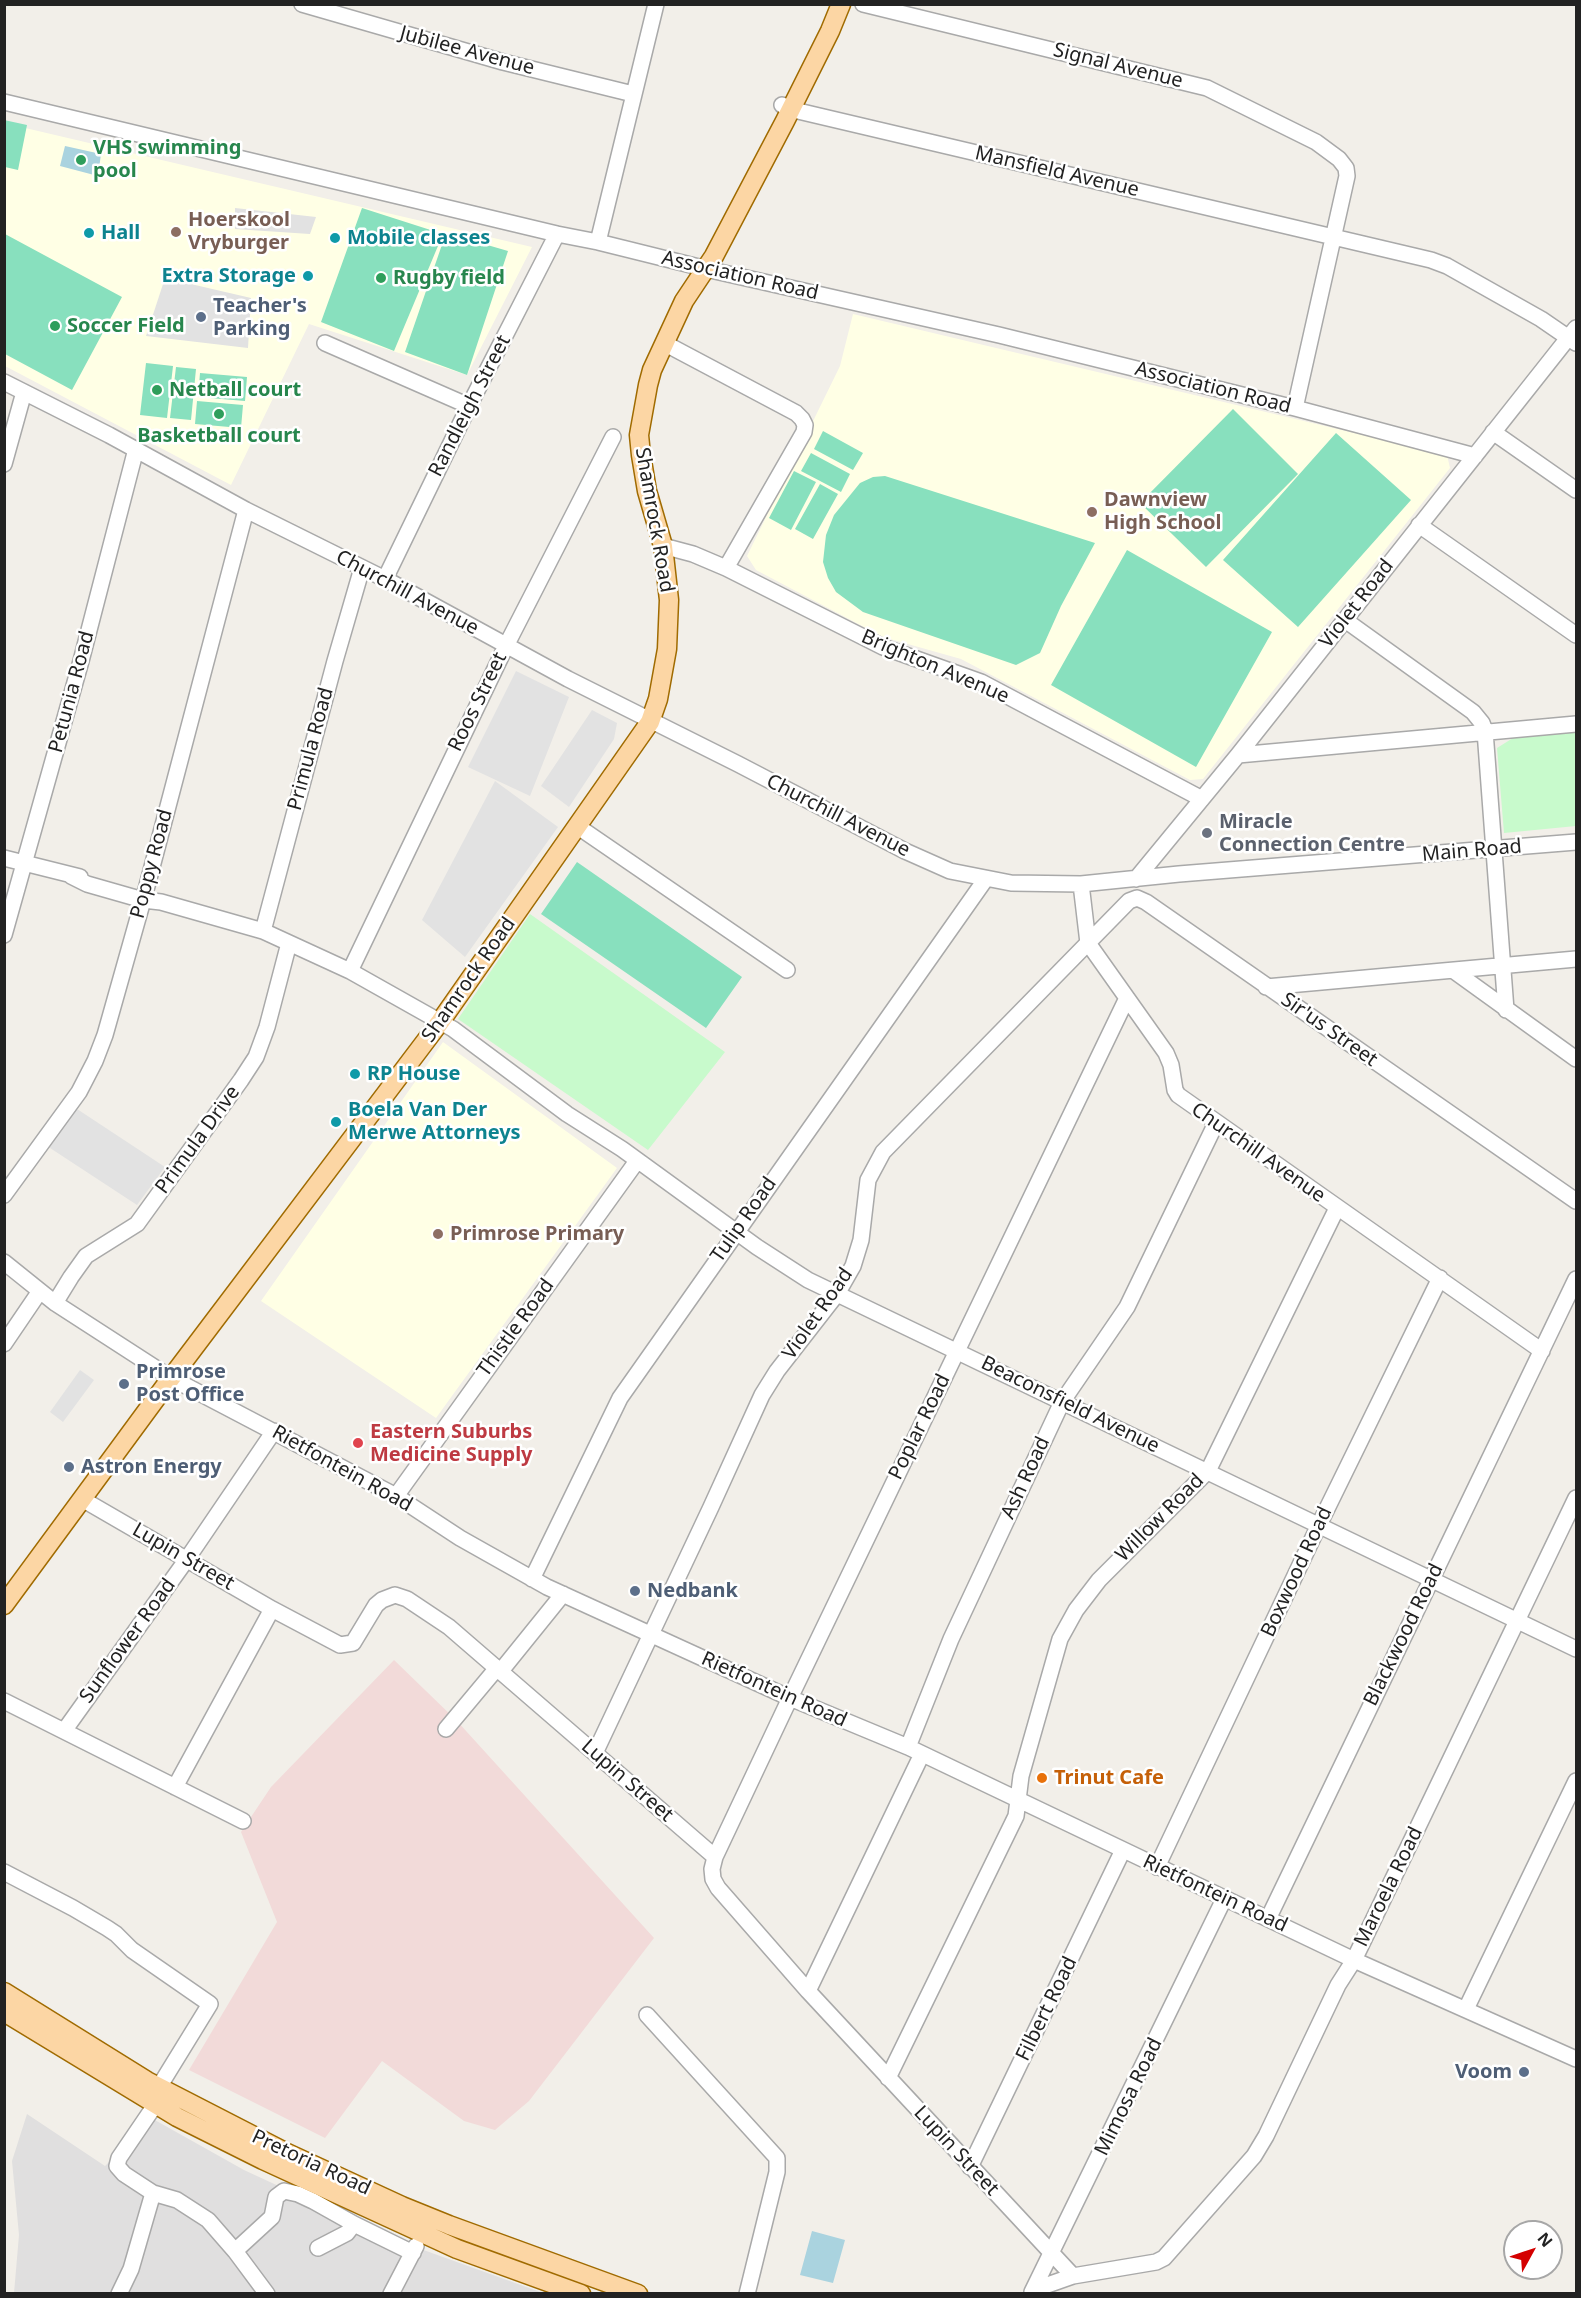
<!DOCTYPE html>
<style>
body{margin:0}
#map{position:relative;width:1581px;height:2298px;overflow:hidden;background:#f2efe9;font-family:"Noto Sans",sans-serif}
canvas{display:block}
.frame{position:absolute;inset:0;border:6px solid #222;pointer-events:none}
.north{position:absolute;left:1503px;top:2220px;width:60px;height:60px;box-sizing:border-box;background:#fff;border:2px solid #a7a7a7;border-radius:50%;rotate:50deg;font-size:16px;font-weight:700;line-height:24px;text-align:center;color:#222}
.north::after{content:'';display:block;margin:auto;width:21px;height:27px;background:#d40000;clip-path:polygon(50% 0,100% 100%,50% 72%,0 100%)}
</style>
<div id="map">
<canvas width="1581" height="2298"></canvas>
<div class="frame"></div>
<div class="north">N</div>
</div>
<script>
const ctx = document.querySelector('canvas').getContext('2d');
ctx.lineJoin = 'round';
function fill(path, color) { ctx.fillStyle = color; ctx.fill(path, 'evenodd'); }
const toPath = rows => new Path2D(rows.map(r => 'M' + r).join(''));
function strokePath(path, color, width, dash) { ctx.strokeStyle = color; ctx.lineWidth = width; ctx.lineCap = dash ? 'butt' : 'round'; ctx.setLineDash(dash || []); ctx.stroke(path); }
function label(font, color, halo, rows, align = 'center') {
  ctx.font = font + ' "Noto Sans",sans-serif'; ctx.lineWidth = 5; ctx.setLineDash([]); ctx.textBaseline = 'middle'; ctx.strokeStyle = halo; ctx.fillStyle = color; for (const [text, x, y, turn = 0] of rows) {
    ctx.save(); ctx.translate(x, y); ctx.rotate((+turn || 0) * Math.PI / 180); ctx.textAlign = isNaN(turn) ? turn : align; if (halo) ctx.strokeText(text, 0, 0); ctx.fillText(text, 0, 0); ctx.restore();
  }
}
fill(toPath([
 [27,2114,105,2166,153,2119,244,2170,393,2239,543,2293,14,2293,19,2235,12,2161]
]), '#e0dfdf');
fill(toPath([
 [394,1660,457,1721,654,1938,529,2101,495,2130,464,2121,382,2061,325,2138,189,2070,277,1922,241,1832,271,1787]
]), '#f2dad9');
fill(toPath([
 [4,123,532,247,467,375,309,324,231,485,5,366],
 [853,314,1447,455,1450,468,1203,779,1190,780,961,659,883,637,756,570,747,556,840,366],
 [443,1042,617,1168,436,1418,261,1301]
]), '#ffffe5');
fill(toPath([
 [1576,732,1576,826,1504,833,1497,748,1513,738],
 [530,914,725,1052,648,1150,458,1019]
]), '#c8facc');
fill(toPath([
 [4,120,27,125,18,170,5,167],
 [362,208,443,234,394,351,321,322],
 [446,233,508,251,467,375,405,352],
 [5,234,122,297,72,390,5,354],
 [146,363,173,366,167,418,140,415],
 [176,367,196,369,191,420,170,418],
 [200,373,247,377,245,401,198,397],
 [197,401,243,405,241,428,195,424],
 [1233,409,1298,474,1206,567,1140,503],
 [823,431,863,453,853,470,814,449],
 [1336,433,1411,500,1298,627,1223,560],
 [811,453,850,474,841,492,801,471],
 [794,471,816,482,791,530,769,518],
 [885,476,1095,543,1061,606,1040,653,1016,665,863,612,836,592,828,578,823,562,826,535,834,515,860,483,873,477],
 [820,484,838,494,813,539,795,529],
 [1127,550,1272,632,1196,767,1051,685],
 [577,862,742,977,706,1028,541,914]
]), '#88e0be');
fill(toPath([
 [235,208,316,217,310,234,235,229],
 [165,278,251,298,248,348,146,336],
 [516,671,569,697,530,796,468,767],
 [592,710,617,723,614,739,569,807,541,786],
 [495,781,558,827,465,957,422,920],
 [74,1107,165,1167,137,1205,47,1146],
 [80,1370,94,1380,63,1422,50,1412]
]), '#e2e2e2');
fill(toPath([
 [65,146,101,154,98,176,60,166],
 [812,2231,845,2240,833,2283,800,2275]
]), '#aad3df');
const minor = toPath([
 [302,4,503,62,633,94],
 [863,4,1207,88,1316,142,1339,159,1346,168,1347,176,1295,408],
 [4,102,557,234,598,242,715,271,999,335,1295,408,1475,456],
 [782,105,798,111,1431,260,1447,266,1541,319,1576,343],
 [598,242,656,4],
 [325,343,469,406],
 [664,343,796,413,802,419,805,425,804,432,726,568],
 [4,382,109,435,246,510,385,579,568,679,738,764,905,851,950,871,1011,883,1081,884,1179,874,1576,842],
 [1493,432,1576,490],
 [4,464,24,392],
 [1419,525,1576,635],
 [663,546,693,554,726,568,883,647,981,682,1202,799],
 [385,579,469,406,557,234],
 [1345,620,1473,712,1482,723,1485,731,1506,1010],
 [1238,755,1576,724],
 [577,826,787,970],
 [4,858,80,877],
 [71,876,87,884,143,900,161,902,263,931,350,971,453,1029,567,1114,622,1149,757,1247,808,1280,1576,1649],
 [1136,879,1238,755,1576,328],
 [1081,884,1088,943,1166,1053,1171,1065,1175,1090,1178,1095,1542,1351],
 [263,931,335,661,362,568],
 [4,935,81,661,136,449],
 [350,971,506,646,613,437],
 [1454,971,1576,1059],
 [1266,987,1576,959],
 [4,1195,79,1092,95,1061,105,1035,147,886,246,510],
 [4,1262,55,1303,171,1378,396,1496,460,1538,547,1587,790,1698,908,1747,1354,1960,1576,2059],
 [55,1303,71,1277,86,1256,137,1224,241,1080,256,1057,267,1027,289,943],
 [4,1344,40,1291],
 [396,1496,637,1161],
 [82,1499,272,1609,340,1645,353,1643,376,1605,382,1600,395,1595,407,1599,449,1627,715,1857],
 [532,1579,620,1398,985,880],
 [500,1672,563,1594],
 [4,1701,243,1821],
 [446,1729,497,1668],
 [64,1731,187,1559,274,1431],
 [908,1747,951,1639,1062,1402,1127,1307,1216,1123],
 [595,1753,711,1507,762,1395,777,1371,837,1294,853,1266,861,1240,868,1180,883,1152,1129,901,1137,898,1146,902,1576,1201],
 [175,1787,272,1609],
 [1157,1867,1319,1525,1440,1278],
 [4,1872,73,1908,107,1928,116,1934,132,1950,210,2004,159,2087,151,2111,119,2158,117,2166,124,2174,153,2193,177,2200,208,2220,235,2251,267,2294],
 [1268,1919,1576,1279],
 [808,1991,922,1754],
 [1466,2009,1576,1781],
 [647,2015,777,2158,777,2172,747,2294],
 [888,2078,1016,1816,1021,1776,1060,1639,1076,1610,1099,1580,1208,1471,1337,1208],
 [970,2167,1123,1850],
 [318,2248,347,2233,354,2224,413,2253],
 [235,2251,272,2217,276,2197,284,2191,298,2194,313,2201,354,2224],
 [1073,2276,808,1991,718,1888,713,1879,712,1869,715,1857,790,1698,1127,998],
 [1036,2289,1073,2276,1156,2262,1164,2258,1254,2156,1266,2136,1338,1985,1354,1960,1576,1498],
 [1032,2292,1224,1899],
 [119,2294,131,2269,153,2193],
 [391,2294,416,2246]
]);
const major = toPath([
 [4,1605,171,1378,440,1022,650,722,658,699,667,649,669,600,663,546,647,491,641,455,639,435,648,385,652,370,684,301,714,256,785,121,830,31,841,4],
 [4,1992,147,2081,287,2153,402,2206,449,2225,638,2294],
 [4,2012,177,2117,263,2160,457,2249,581,2294]
]);
strokePath(minor, '#a9a9a9', 18);
strokePath(major, '#a06b00', 21);
strokePath(minor, '#fff', 15);
strokePath(major, '#fcd6a4', 18);
for (const [x, y, r, color] of [
 [81,160,6,"#2e9e5b"],
 [176,232,6,"#8d6e63"],
 [89,233,6,"#0f9aa8"],
 [335,238,6,"#0f9aa8"],
 [308,276,6,"#0f9aa8"],
 [381,278,6,"#2e9e5b"],
 [201,317,6,"#5c6f8a"],
 [55,326,6,"#2e9e5b"],
 [157,390,6,"#2e9e5b"],
 [219,414,6,"#2e9e5b"],
 [1092,512,6,"#8d6e63"],
 [1207,833,6,"#6b7280"],
 [355,1074,6,"#0f9aa8"],
 [336,1122,6,"#0f9aa8"],
 [438,1234,6,"#8d6e63"],
 [124,1384,6,"#5c6f8a"],
 [358,1443,6,"#e0444e"],
 [69,1467,6,"#5c6f8a"],
 [635,1591,6,"#5c6f8a"],
 [1042,1778,6,"#e8710a"],
 [1524,2072,6,"#5c6f8a"]
]) { const dot = new Path2D(); dot.arc(x, y, r, 0, 2 * Math.PI); ctx.fillStyle = color; ctx.fill(dot); strokePath(dot, '#fff', 2); }
label('20px', '#222', '#fff', [
 ["Jubilee Avenue",467,51,15],
 ["Signal Avenue",1118,66,14],
 ["Mansfield Avenue",1057,172,13],
 ["Association Road",740,276,13],
 ["Association Road",1213,388,14],
 ["Randleigh Street",470,406,-63],
 ["Shamrock Road",654,520,80],
 ["Churchill Avenue",407,593,28],
 ["Violet Road",1357,604,-52],
 ["Brighton Avenue",935,667,23],
 ["Petunia Road",72,692,-75],
 ["Roos Street",478,702,-64],
 ["Primula Road",311,749,-75],
 ["Churchill Avenue",838,816,27],
 ["Main Road",1472,851,-5],
 ["Poppy Road",152,864,-75],
 ["Shamrock Road",469,980,-55],
 ["Sir'us Street",1329,1030,35],
 ["Primula Drive",198,1140,-54],
 ["Churchill Avenue",1258,1153,35],
 ["Tulip Road",744,1220,-55],
 ["Violet Road",818,1314,-55],
 ["Thistle Road",516,1328,-54],
 ["Beaconsfield Avenue",1070,1405,26],
 ["Poplar Road",920,1427,-64],
 ["Rietfontein Road",342,1469,29],
 ["Ash Road",1026,1478,-65],
 ["Willow Road",1160,1518,-45],
 ["Lupin Street",183,1557,30],
 ["Boxwood Road",1297,1572,-65],
 ["Blackwood Road",1404,1635,-64],
 ["Sunflower Road",128,1641,-54],
 ["Rietfontein Road",774,1690,24],
 ["Lupin Street",627,1781,41],
 ["Maroela Road",1389,1887,-64],
 ["Rietfontein Road",1215,1894,25],
 ["Filbert Road",1047,2009,-64],
 ["Mimosa Road",1129,2097,-64],
 ["Lupin Street",956,2151,47],
 ["Pretoria Road",311,2163,25]
]);
label('bold 20px', '#27864d', '#fff', [
 ["VHS swimming",93,148],
 ["pool",93,171],
 ["Rugby field",393,278],
 ["Soccer Field",67,326],
 ["Netball court",169,390],
 ["Basketball court",219,436,"center"]
], 'left');
label('bold 20px', '#785e54', '#fff', [
 ["Hoerskool",188,220],
 ["Vryburger",188,243],
 ["Dawnview",1104,500],
 ["High School",1104,523],
 ["Primrose Primary",450,1234]
], 'left');
label('bold 20px', '#0d838f', '#fff', [
 ["Hall",101,233],
 ["Mobile classes",347,238],
 ["Extra Storage",296,276,"right"],
 ["RP House",367,1074],
 ["Boela Van Der",348,1110],
 ["Merwe Attorneys",348,1133]
], 'left');
label('bold 20px', '#4e5e75', '#fff', [
 ["Teacher's",213,306],
 ["Parking",213,329],
 ["Primrose",136,1372],
 ["Post Office",136,1395],
 ["Astron Energy",81,1467],
 ["Nedbank",647,1591],
 ["Voom",1512,2072,"right"]
], 'left');
label('bold 20px', '#5b616d', '#fff', [
 ["Miracle",1219,822],
 ["Connection Centre",1219,845]
], 'left');
label('bold 20px', '#be3a42', '#fff', [
 ["Eastern Suburbs",370,1432],
 ["Medicine Supply",370,1455]
], 'left');
label('bold 20px', '#c56008', '#fff', [
 ["Trinut Cafe",1054,1778]
], 'left');
</script>
